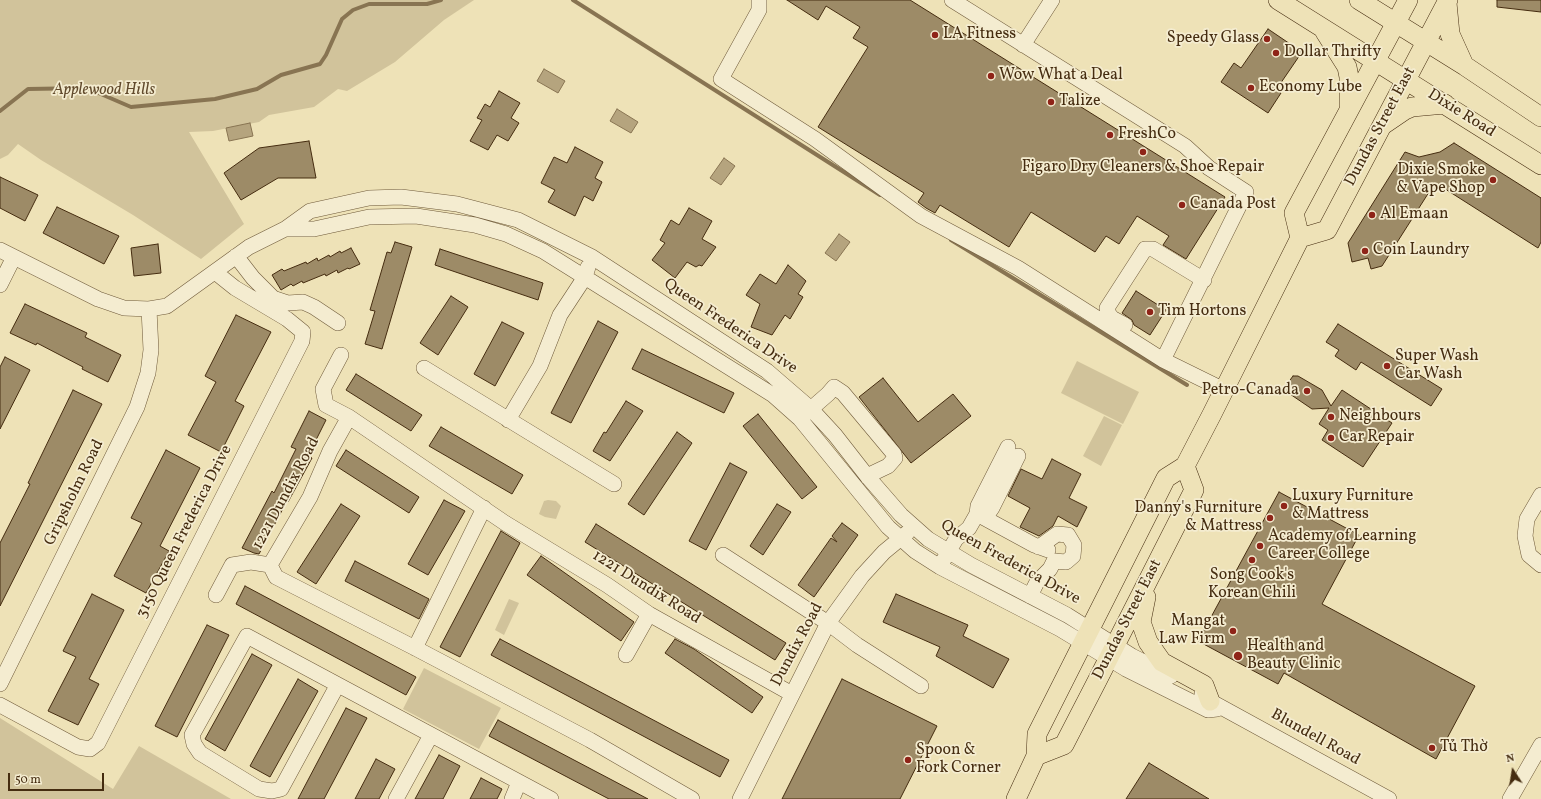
<!DOCTYPE html>
<meta charset="utf-8">
<style>
body{margin:0}
#map{position:relative;width:1541px;height:799px;overflow:hidden;background:#eee2b7;font-family:Vollkorn,serif}
canvas{display:block}
.north{position:absolute;left:1493px;top:751px;width:40px;height:40px;-webkit-text-stroke:3px #f4ecd0;paint-order:stroke;rotate:348deg;font-size:11px;font-weight:700;line-height:16px;text-align:center;color:#452c10}
.north::after{content:'';display:block;margin:auto;width:14px;height:18px;background:#452c10;clip-path:polygon(50% 0,100% 100%,50% 72%,0 100%)}
.scale{position:absolute;left:8px;top:773px;width:96px;height:18px;box-sizing:border-box;border:2px solid #452c10;border-top:0;padding-left:5px;font-size:12px;line-height:14px;white-space:nowrap;color:#452c10;-webkit-text-stroke:3px #f4ecd0;paint-order:stroke}
</style>
<div id="map">
<canvas width="1541" height="799"></canvas>
<div class="north">N</div>
<div class="scale">50 m</div>
</div>
<script>
const ctx = document.querySelector('canvas').getContext('2d');
ctx.lineJoin = 'round';
function fill(path, color) { ctx.fillStyle = color; ctx.fill(path, 'evenodd'); }
const toPath = rows => new Path2D(rows.map(r => 'M' + r).join(''));
function strokePath(path, color, width, dash) { ctx.strokeStyle = color; ctx.lineWidth = width; ctx.lineCap = dash ? 'butt' : 'round'; ctx.setLineDash(dash || []); ctx.stroke(path); }
function label(font, color, halo, rows, align = 'center') {
  ctx.font = font + ' Vollkorn,serif'; ctx.lineWidth = 3.5; ctx.setLineDash([]); ctx.textBaseline = 'middle'; ctx.strokeStyle = halo; ctx.fillStyle = color; for (const [text, x, y, turn = 0] of rows) {
    ctx.save(); ctx.translate(x, y); ctx.rotate((+turn || 0) * Math.PI / 180); ctx.textAlign = isNaN(turn) ? turn : align; if (halo) ctx.strokeText(text, 0, 0); ctx.fillText(text, 0, 0); ctx.restore();
  }
}
fill(toPath([
 [0,0,474,0,444,20,395,62,347,91,338,89,314,107,269,115,259,122,213,131,189,132,244,224,201,259,133,215,41,160,18,144,8,155,0,159],
 [1077,361,1139,392,1123,424,1061,393],
 [1104,416,1122,425,1101,466,1083,456],
 [548,500,556,501,561,506,556,519,545,517,539,514,544,501],
 [509,599,519,603,504,635,495,630],
 [424,668,501,708,479,749,403,709],
 [0,718,113,789,139,746,231,799,0,799]
]), '#d1c39b');
const water = toPath([
 [544,69,565,81,558,93,537,81,544,69],
 [617,109,638,122,631,133,610,121,617,109],
 [250,123,253,136,229,141,226,128,250,123],
 [724,158,735,166,721,185,710,178,724,158],
 [839,234,850,242,836,261,825,253,839,234]
]);
fill(water, '#b5a47e');
strokePath(water, '#887452', 1);
strokePath(toPath([
 [573,0,880,195],
 [0,111,28,89,87,88,131,107,215,99,257,89,281,75,320,64,326,55,342,19,353,10,369,4,427,4,441,0],
 [951,240,1187,385]
]), '#887452', 4);
const building = toPath([
 [787,0,910,0,1225,197,1186,259,1163,245,1169,236,1137,216,1119,244,1106,236,1095,252,1031,212,1009,247,940,205,935,213,926,208,918,202,924,193,818,127,868,47,853,38,860,27,826,6,818,20,787,0],
 [1497,0,1541,0,1541,12,1497,7,1497,0],
 [1268,29,1302,52,1276,90,1281,93,1268,113,1221,82,1234,63,1241,68,1268,29],
 [499,91,520,103,511,118,519,123,508,141,497,135,488,150,470,141,482,120,477,118,485,104,490,107,499,91],
 [309,141,316,178,278,178,241,200,224,173,259,148,309,141],
 [1454,143,1541,198,1541,242,1538,248,1442,187,1431,189,1382,266,1371,269,1368,258,1352,262,1348,243,1405,152,1419,157,1440,152,1454,143],
 [575,147,603,162,595,178,602,182,593,201,584,196,575,216,548,202,555,190,541,183,554,157,567,163,575,147],
 [0,177,38,195,25,221,0,208,0,177],
 [57,207,119,236,104,264,43,233,57,207],
 [689,208,712,221,702,239,716,247,702,266,699,265,696,267,687,262,675,278,652,260,665,243,660,240,671,220,679,225,689,208],
 [395,242,412,247,382,349,365,344,375,311,370,310,387,252,391,253,395,242],
 [158,244,161,273,134,276,131,248,158,244],
 [351,248,360,264,349,269,348,268,338,273,337,270,326,276,325,274,303,283,302,281,293,286,291,284,281,290,272,275,282,269,284,271,306,262,307,264,317,258,318,261,329,255,330,257,340,251,341,253,351,248],
 [440,249,543,283,538,300,435,265,440,249],
 [788,265,806,281,798,294,803,297,790,319,785,315,772,335,751,327,760,304,746,295,760,274,776,284,788,265],
 [1136,291,1166,310,1150,335,1134,325,1132,320,1122,313,1136,291],
 [451,296,468,307,438,355,420,343,451,296],
 [25,304,87,333,85,337,121,355,108,382,82,369,83,367,37,343,36,345,10,333,25,304],
 [236,315,271,332,235,401,244,406,221,452,188,435,216,382,205,376,236,315],
 [598,321,618,332,571,423,551,413,598,321],
 [502,322,524,333,495,386,474,374,502,322],
 [1338,324,1442,389,1431,406,1361,362,1356,370,1335,356,1339,350,1326,342,1338,324],
 [642,349,734,393,724,413,632,369,642,349],
 [5,357,30,370,0,429,0,367,5,357],
 [356,374,422,415,411,431,346,390,356,374],
 [1293,376,1298,376,1322,390,1331,406,1342,390,1392,423,1363,467,1322,440,1328,430,1319,424,1329,408,1312,409,1287,392,1285,387,1293,376],
 [883,378,918,422,953,394,971,416,911,463,859,397,883,378],
 [73,390,102,404,0,606,0,543,30,484,28,483,73,390],
 [626,401,643,411,610,461,593,451,604,432,606,433,626,401],
 [309,411,326,420,308,456,312,458,288,502,287,501,259,554,254,553,242,548,272,491,274,493,296,449,291,447,309,411],
 [758,414,817,487,802,499,743,426,758,414],
 [441,427,523,475,512,494,429,446,441,427],
 [677,432,692,443,644,515,628,504,677,432],
 [166,450,200,468,160,546,169,551,146,593,114,576,142,523,131,518,166,450],
 [346,450,419,497,409,513,336,466,346,450],
 [1052,459,1081,474,1069,498,1087,507,1077,527,1058,516,1053,526,1039,536,1020,527,1030,508,1008,496,1021,469,1042,479,1052,459],
 [730,463,747,472,706,550,689,541,730,463],
 [1279,492,1359,535,1322,604,1475,686,1436,759,1284,673,1278,684,1198,641,1279,492],
 [444,500,465,511,428,575,408,564,444,500],
 [341,504,360,516,316,584,297,572,341,504],
 [777,504,791,512,763,555,750,546,777,504],
 [842,523,858,535,814,597,798,585,831,538,837,542,832,536,842,523],
 [596,524,786,643,775,660,585,542,596,524],
 [501,531,520,543,460,657,440,647,501,531],
 [541,556,634,622,621,641,527,575,541,556],
 [355,561,429,599,419,619,345,581,355,561],
 [245,586,416,677,406,695,236,604,245,586],
 [92,594,124,610,89,679,99,684,78,725,48,711,76,657,63,651,92,594],
 [896,594,968,625,963,636,1009,659,993,688,936,656,940,647,883,622,896,594],
 [207,625,229,635,177,737,155,726,207,625],
 [500,639,729,760,720,777,491,655,500,639],
 [675,639,694,649,763,697,752,713,665,653,675,639],
 [252,654,272,665,225,751,205,739,252,654],
 [298,679,318,691,270,777,250,766,298,679],
 [842,679,937,726,900,799,782,799,842,679],
 [346,708,367,718,324,799,298,799,346,708],
 [498,720,648,799,609,799,489,736,498,720],
 [439,755,460,766,443,799,415,799,439,755],
 [376,759,395,769,379,799,355,799,376,759],
 [1149,763,1209,799,1126,799,1149,763],
 [481,778,502,789,497,799,470,799,481,778]
]);
fill(building, '#9d8b67');
strokePath(building, '#452c10', 1);
const minor = toPath([
 [759,0,759,10,721,79,815,139,921,216,1018,268,1163,360,1224,390],
 [952,0,1185,146,1209,168,1246,192,1163,360],
 [1023,45,1052,0],
 [285,229,314,229,369,217,416,216,475,225,506,234,543,251,773,395,800,419,888,527,915,551,940,567,1060,629,1126,669,1208,710,1217,709],
 [0,250,98,299,124,308,149,309,167,306,249,247,285,229,310,211,369,198,401,197,457,204,518,220,592,257,767,371,811,409,835,435,867,476,901,515,928,539,971,565,1067,615,1132,656,1171,676],
 [236,256,253,278,273,298,288,303,303,302,314,307,338,323],
 [0,285,14,257],
 [1125,325,1112,318,1108,313,1107,308,1145,249,1153,249,1204,280],
 [341,355,323,389,326,405,349,417,505,523,607,585,649,614,792,694],
 [424,368,614,484],
 [804,415,828,394,834,387,843,393,894,454,895,458,888,466,867,476],
 [349,417,330,451,310,497,270,565,276,577,415,648,590,740,692,799],
 [508,420,540,366,560,315,585,277,588,267],
 [1541,495,1527,519,1525,536,1529,555,1541,565],
 [977,514,1034,545,1048,550],
 [985,518,992,508,1018,456],
 [723,555,828,623,857,645,921,686],
 [943,561,956,539,969,528,977,514,978,506,1008,447],
 [216,595,232,565,251,562,270,565],
 [1030,596,1037,582,1050,569,1054,561,1066,562,1073,556,1074,545,1068,535,1057,534,1039,547],
 [415,648,484,508],
 [626,655,649,614],
 [0,684,137,407,148,373,151,350,149,309],
 [337,686,281,789,272,791,259,789,200,753,194,744,192,735,247,636,551,799],
 [1202,694,1210,701,1389,799],
 [0,705,78,747,90,749,98,743,302,341,303,332,287,319,235,288,215,272],
 [396,799,431,735],
 [512,799,519,782],
 [740,799,828,623,862,576,884,552,907,533],
 [1510,799,1541,745]
]);
const major = toPath([
 [1278,0,1541,165],
 [1359,0,1465,66,1541,117],
 [1447,3,1450,34,1464,65],
 [1325,32,1347,67,1349,77,1349,106],
 [1383,125,1405,110,1412,107,1445,104],
 [1300,238,1327,230,1448,0],
 [1146,597,1141,622,1148,642,1162,662,1204,685,1210,701],
 [1036,756,1064,745,1097,681,1194,490,1185,466],
 [1016,799,1036,756,1037,734,1166,478,1185,466,1212,414,1300,238,1294,213,1408,0]
]);
strokePath(minor, '#6f5a3a', 16);
strokePath(major, '#452c10', 20);
strokePath(minor, '#f4ecd0', 15);
strokePath(major, '#eee2b7', 19);
for (const [x, y, r, color] of [
 [935,35,4,"#8f2418"],
 [1267,39,4,"#8f2418"],
 [1276,53,4,"#8f2418"],
 [991,76,4,"#8f2418"],
 [1251,88,4,"#8f2418"],
 [1051,102,4,"#8f2418"],
 [1110,135,4,"#8f2418"],
 [1143,152,4,"#8f2418"],
 [1493,180,4,"#8f2418"],
 [1182,205,4,"#8f2418"],
 [1372,215,4,"#8f2418"],
 [1365,251,4,"#8f2418"],
 [1150,312,4,"#8f2418"],
 [1387,366,4,"#8f2418"],
 [1307,391,4,"#8f2418"],
 [1331,417,4,"#8f2418"],
 [1331,438,4,"#8f2418"],
 [1284,506,4,"#8f2418"],
 [1270,518,4,"#8f2418"],
 [1260,546,4,"#8f2418"],
 [1252,560,4,"#8f2418"],
 [1233,631,4,"#8f2418"],
 [1238,656,5,"#8f2418"],
 [1432,748,4,"#8f2418"],
 [908,760,4,"#8f2418"]
]) { const dot = new Path2D(); dot.arc(x, y, r, 0, 2 * Math.PI); ctx.fillStyle = color; ctx.fill(dot); strokePath(dot, '#f4ecd0', 1.5); }
label('16px', '#452c10', '#f4ecd0', [
 ["LA Fitness",943,35],
 ["Speedy Glass",1259,39,"right"],
 ["Dollar Thrifty",1284,53],
 ["Wow What a Deal",999,76],
 ["Economy Lube",1259,88],
 ["Talize",1059,102],
 ["FreshCo",1118,135],
 ["Figaro Dry Cleaners & Shoe Repair",1143,168,"center"],
 ["Dixie Smoke",1485,171,"right"],
 ["& Vape Shop",1485,189,"right"],
 ["Canada Post",1190,205],
 ["Al Emaan",1380,215],
 ["Coin Laundry",1373,251],
 ["Tim Hortons",1158,312],
 ["Super Wash",1395,357],
 ["Car Wash",1395,375],
 ["Petro-Canada",1299,391,"right"],
 ["Neighbours",1339,417],
 ["Car Repair",1339,438],
 ["Luxury Furniture",1292,497],
 ["& Mattress",1292,515],
 ["Danny's Furniture",1262,509,"right"],
 ["& Mattress",1262,527,"right"],
 ["Academy of Learning",1268,537],
 ["Career College",1268,555],
 ["Song Cook's",1252,576,"center"],
 ["Korean Chili",1252,594,"center"],
 ["Mangat",1225,622,"right"],
 ["Law Firm",1225,640,"right"],
 ["Health and",1247,647],
 ["Beauty Clinic",1247,665],
 ["Tủ Thờ",1440,748],
 ["Spoon &",916,751],
 ["Fork Corner",916,769]
], 'left');
label('italic 16px', '#614a2c', '#f4ecd0', [
 ["Applewood Hills",104,91]
]);
label('16px', '#452c10', '#f4ecd0', [
 ["Dixie Road",1461,114,32],
 ["Dundas Street East",1381,127,-62],
 ["Queen Frederica Drive",730,327,34],
 ["Gripsholm Road",75,493,-64],
 ["1221 Dundix Road",287,494,-62],
 ["3150 Queen Frederica Drive",185,532,-63],
 ["Queen Frederica Drive",1010,563,29],
 ["1221 Dundix Road",646,588,32],
 ["Dundas Street East",1128,620,-63],
 ["Dundix Road",798,645,-62],
 ["Blundell Road",1315,738,29]
]);
</script>
